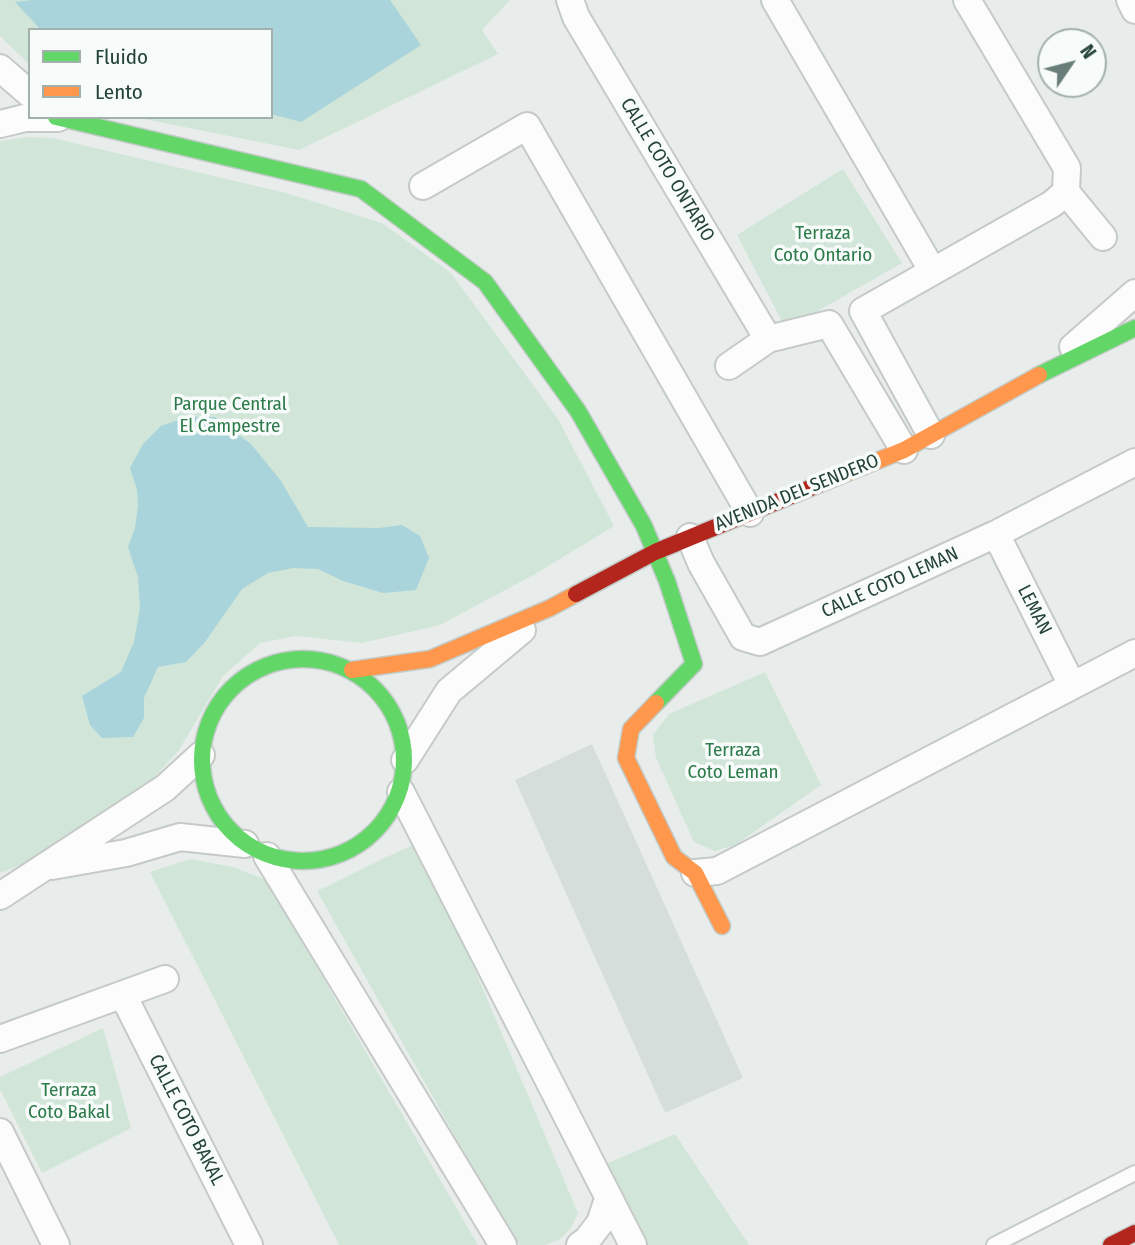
<!DOCTYPE html>
<style>
body{margin:0}
#map{position:relative;width:1135px;height:1245px;overflow:hidden;background:#e8edeb;font-family:"Fira Sans Condensed",sans-serif}
canvas{display:block}
.legend{position:absolute;left:28px;top:28px;width:245px;height:91px;box-sizing:border-box;background:#f7fbf9;border:2px solid #a3b1ad;margin:0;padding:9px 12px;list-style:none;font-size:21px;color:#24423a}
.legend li{display:flex;align-items:center;gap:14px;height:35px}
.legend b{width:35px;border:2px solid #a3b1ad}
.north{position:absolute;left:1037px;top:28px;width:70px;height:70px;box-sizing:border-box;background:#f7fbf9;border:2px solid #a3b1ad;border-radius:50%;rotate:55deg;font-size:19px;font-weight:700;line-height:28px;text-align:center;color:#24423a}
.north::after{content:'';display:block;margin:auto;width:24px;height:32px;background:#697e78;clip-path:polygon(50% 0,100% 100%,50% 72%,0 100%)}
</style>
<div id="map">
<canvas width="1135" height="1245"></canvas>
<ul class="legend">
<li><b style="height:9px;background:#63d668"></b>Fluido</li>
<li><b style="height:9px;background:#ff974d"></b>Lento</li>
</ul>
<div class="north">N</div>
</div>
<script>
const ctx = document.querySelector('canvas').getContext('2d');
ctx.lineJoin = 'round';
function fill(path, color) { ctx.fillStyle = color; ctx.fill(path, 'evenodd'); }
const toPath = rows => new Path2D(rows.map(r => 'M' + r).join(''));
function strokePath(path, color, width, dash) { ctx.strokeStyle = color; ctx.lineWidth = width; ctx.lineCap = dash ? 'butt' : 'round'; ctx.setLineDash(dash || []); ctx.stroke(path); }
function label(font, color, halo, rows, align = 'center') {
  ctx.font = font + ' "Fira Sans Condensed",sans-serif'; ctx.lineWidth = 7; ctx.setLineDash([]); ctx.textBaseline = 'middle'; ctx.strokeStyle = halo; ctx.fillStyle = color; for (const [text, x, y, turn = 0] of rows) {
    ctx.save(); ctx.translate(x, y); ctx.rotate((+turn || 0) * Math.PI / 180); ctx.textAlign = isNaN(turn) ? turn : align; if (halo) ctx.strokeText(text, 0, 0); ctx.fillText(text, 0, 0); ctx.restore();
  }
}
fill(toPath([
 [592,744,743,1078,665,1113,515,780]
]), '#d6dedb');
fill(toPath([
 [0,0,510,0,482,30,498,54,299,150,134,117,271,117,271,30,30,30,30,65,0,36],
 [27,137,53,138,286,193,382,223,451,273,558,419,614,526,537,573,440,625,362,643,296,636,260,643,223,676,179,750,133,801,69,846,0,873,0,141],
 [843,169,902,263,786,329,737,235],
 [765,672,821,785,735,845,715,851,694,842,656,758,653,735,669,714],
 [420,841,578,1213,571,1228,560,1239,546,1245,520,1245,511,1236,317,891],
 [190,859,233,867,266,880,478,1245,339,1245,150,872],
 [103,1028,131,1128,42,1173,0,1089,0,1077],
 [675,1134,749,1245,645,1245,604,1165]
]), '#d1e6d8');
fill(toPath([
 [32,0,390,0,421,45,301,122,271,114,271,30,41,30,15,2],
 [187,417,215,417,251,444,281,481,308,527,379,528,402,525,420,536,429,558,416,590,383,593,343,581,318,569,293,568,268,573,242,589,205,642,186,662,158,667,144,698,144,718,133,737,102,738,90,725,82,696,121,672,134,642,140,608,138,577,128,547,135,528,138,506,137,490,130,468,143,444,161,426]
]), '#a9d4db');
const lane = toPath([
 [994,1245,1135,1173]
]);
const street = toPath([
 [570,0,576,17,768,339],
 [775,0,932,270],
 [967,0,1067,168,1066,192,1103,237],
 [1130,0,1135,10],
 [0,68,30,94],
 [0,124,25,118,58,118],
 [423,186,527,126,750,513],
 [1073,347,1135,293],
 [729,366,768,339,829,324,904,450],
 [931,435,863,311,1052,204,1066,192],
 [996,534,1072,685],
 [690,537,701,563,743,637,760,642,996,534,1135,462],
 [405,760,449,691,522,630],
 [401,792,633,1245],
 [267,856,503,1245],
 [52,866,126,853,180,837,245,844],
 [695,873,717,871,1135,653],
 [0,896,165,788,201,755],
 [123,995,249,1245],
 [0,1039,165,979],
 [0,1132,56,1245],
 [580,1245,587,1240,600,1223,608,1199]
]);
const fast = toPath([
 [56,117,361,189,485,282,578,411,644,526,667,581,694,664,656,703],
 [1039,375,1135,328],
 '202 760a101 101 0 1 1 202 0a101 101 0 1 1-202 0Z'
]);
const slow = toPath([
 [825,482,904,450,1039,375],
 [352,670,430,659,550,608,576,594],
 [656,703,631,729,626,758,674,857,695,873,722,926]
]);
const jam = toPath([
 [576,594,655,552,825,482],
 [1111,1245,1135,1233]
]);
strokePath(lane, '#c5cac8', 18);
strokePath(street, '#c5cac8', 30);
strokePath(fast, '#c3cbc8', 19);
strokePath(slow, '#c3cbc8', 19);
strokePath(jam, '#c3cbc8', 19);
strokePath(lane, '#fcfcfc', 14);
strokePath(street, '#fcfcfc', 26);
strokePath(fast, '#63d668', 16);
strokePath(slow, '#ff974d', 16);
strokePath(jam, '#b3261e', 16);
label('19px', '#24423a', '#f7fbf9', [
 ["CALLE COTO ONTARIO",667,170,59],
 ["AVENIDA DEL SENDERO",797,493,-22],
 ["CALLE COTO LEMAN",890,583,-24],
 ["LEMAN",1034,610,63],
 ["CALLE COTO BAKAL",186,1120,63]
]);
label('19px', '#2d7a4b', '#f7fbf9', [
 ["Terraza",823,234],
 ["Coto Ontario",823,256],
 ["Parque Central",230,405],
 ["El Campestre",230,427],
 ["Terraza",733,751],
 ["Coto Leman",733,773],
 ["Terraza",69,1091],
 ["Coto Bakal",69,1113]
]);
</script>
